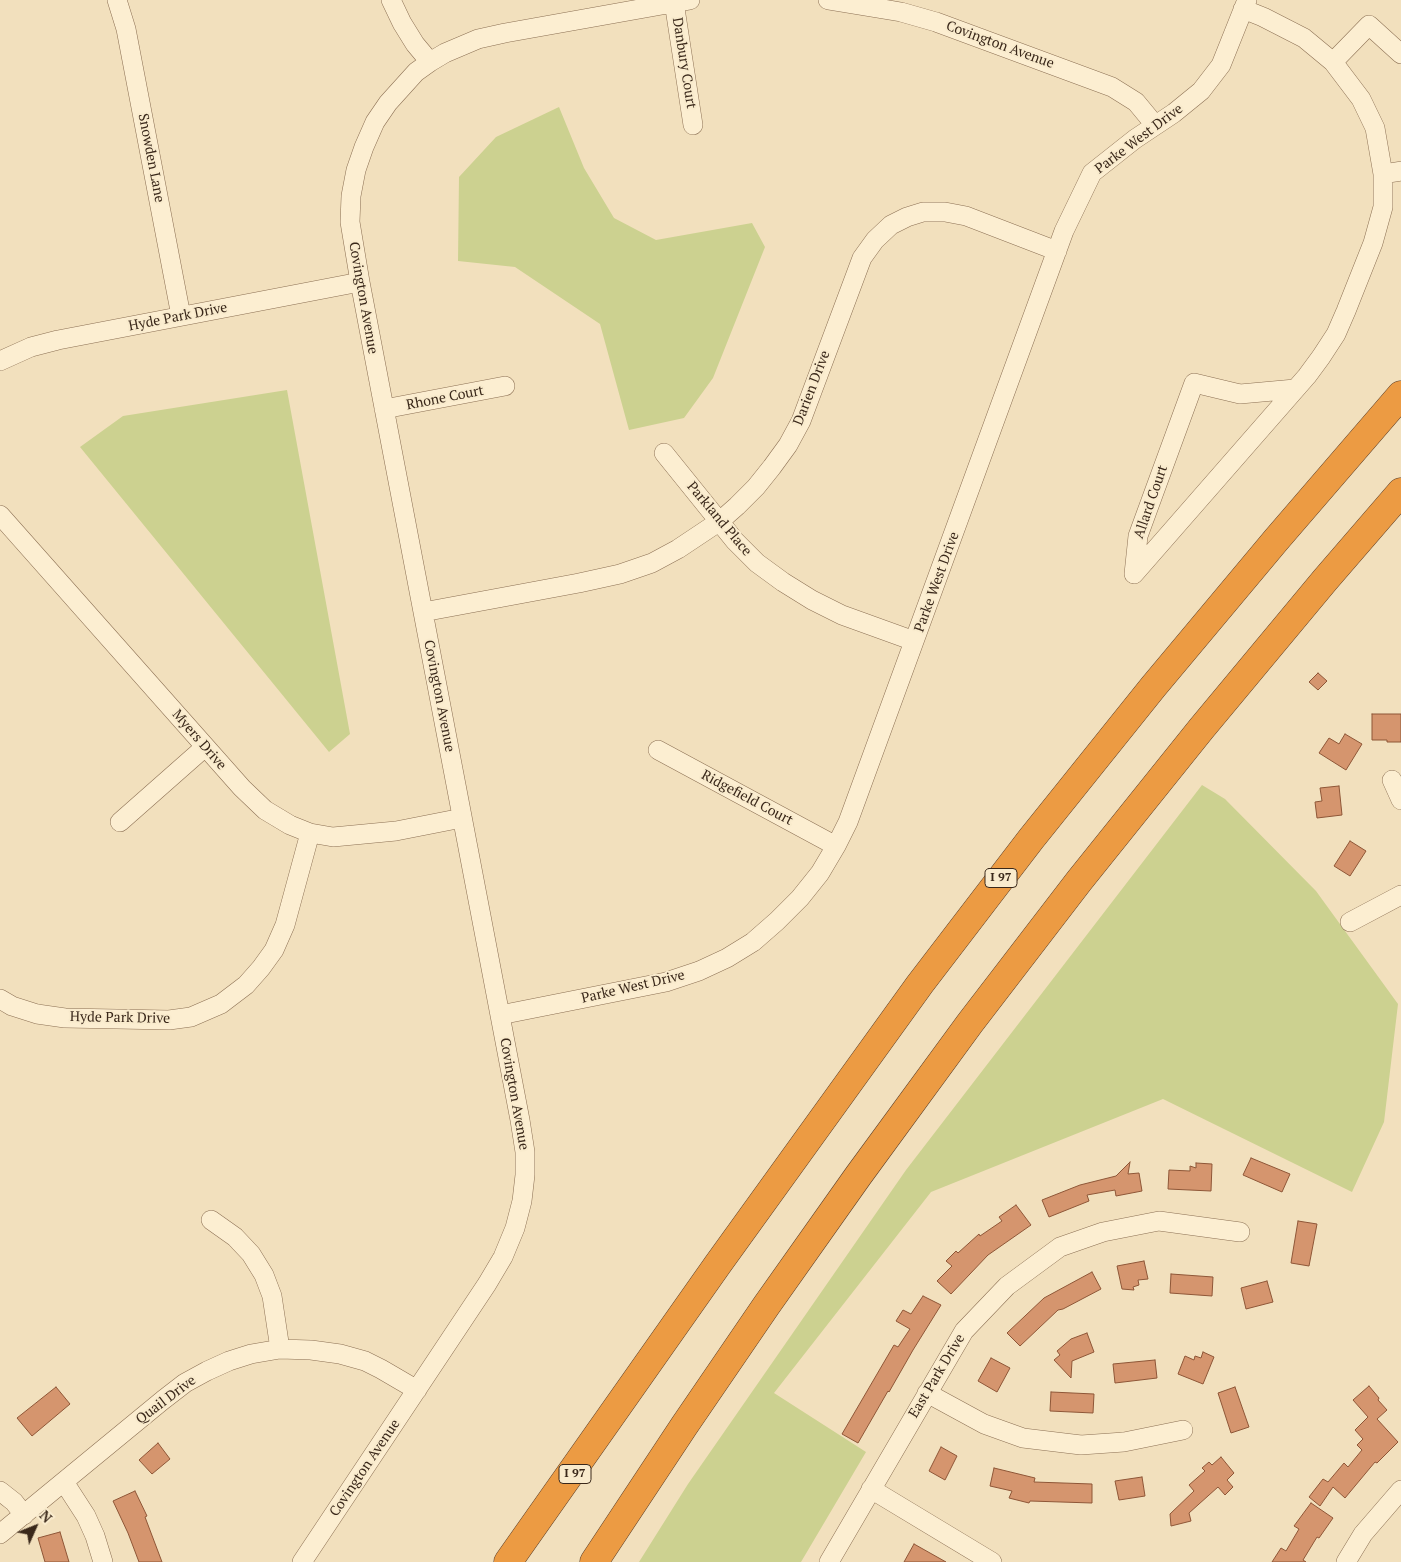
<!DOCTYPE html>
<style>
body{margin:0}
#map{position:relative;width:1401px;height:1562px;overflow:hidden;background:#f2e0bd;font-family:"PT Serif",serif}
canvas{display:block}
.north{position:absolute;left:10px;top:1502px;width:50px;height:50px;-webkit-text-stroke:4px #f9ebcd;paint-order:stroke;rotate:46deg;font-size:14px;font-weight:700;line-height:20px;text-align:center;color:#3a281a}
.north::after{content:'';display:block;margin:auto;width:18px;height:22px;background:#3a281a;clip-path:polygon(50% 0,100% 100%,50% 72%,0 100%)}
</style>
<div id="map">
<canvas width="1401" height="1562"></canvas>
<div class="north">N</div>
</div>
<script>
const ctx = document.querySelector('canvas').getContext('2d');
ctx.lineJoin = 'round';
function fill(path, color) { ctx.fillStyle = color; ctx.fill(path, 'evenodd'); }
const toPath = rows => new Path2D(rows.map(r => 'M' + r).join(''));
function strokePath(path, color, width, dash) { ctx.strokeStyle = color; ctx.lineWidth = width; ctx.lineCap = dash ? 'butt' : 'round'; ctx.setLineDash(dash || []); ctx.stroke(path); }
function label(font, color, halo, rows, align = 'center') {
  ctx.font = font + ' "PT Serif",serif'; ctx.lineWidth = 4; ctx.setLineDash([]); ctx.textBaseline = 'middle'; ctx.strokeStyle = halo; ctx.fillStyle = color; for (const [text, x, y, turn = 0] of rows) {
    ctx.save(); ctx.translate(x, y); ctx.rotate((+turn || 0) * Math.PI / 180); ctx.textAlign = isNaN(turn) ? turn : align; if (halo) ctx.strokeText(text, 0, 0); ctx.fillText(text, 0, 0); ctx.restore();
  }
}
fill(toPath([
 [559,107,584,168,614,218,656,240,752,223,765,247,713,378,684,418,629,430,600,324,515,267,458,261,459,177,496,137],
 [287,390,350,734,329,752,80,447,123,416],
 [1202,785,1225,799,1316,891,1398,1004,1384,1122,1352,1192,1163,1099,931,1192,774,1393,866,1452,801,1562,639,1562,688,1484,906,1170]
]), '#ccd190');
const building = toPath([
 [1318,673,1327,681,1318,690,1309,682,1318,673],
 [1372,714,1401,714,1401,742,1387,742,1387,740,1372,740,1372,714],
 [1345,734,1362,744,1346,770,1319,753,1329,738,1339,744,1345,734],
 [1339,786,1342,815,1317,818,1315,802,1322,801,1320,788,1339,786],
 [1350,841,1366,851,1350,876,1334,866,1350,841],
 [1251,1158,1290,1174,1282,1192,1243,1175,1251,1158],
 [1130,1162,1128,1174,1139,1173,1142,1191,1116,1196,1115,1190,1087,1195,1089,1201,1049,1217,1042,1200,1080,1185,1116,1176,1130,1162],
 [1196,1163,1212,1164,1211,1191,1168,1189,1169,1170,1190,1171,1190,1166,1196,1168,1196,1163],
 [1016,1205,1031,1225,988,1255,951,1294,937,1281,952,1266,946,1261,956,1251,958,1253,979,1234,980,1236,1002,1221,999,1217,1016,1205],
 [1298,1221,1317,1224,1309,1266,1291,1263,1298,1221],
 [1144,1261,1148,1279,1138,1280,1139,1285,1133,1287,1134,1290,1122,1289,1117,1266,1144,1261],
 [1092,1272,1101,1289,1063,1309,1058,1310,1020,1346,1007,1333,1044,1298,1092,1272],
 [1171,1274,1213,1277,1212,1296,1170,1293,1171,1274],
 [1267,1281,1273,1302,1246,1309,1241,1288,1267,1281],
 [923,1296,941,1305,913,1350,889,1392,888,1391,858,1443,842,1434,894,1345,898,1347,910,1329,896,1321,903,1310,911,1314,923,1296],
 [1087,1333,1094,1352,1072,1361,1071,1378,1054,1360,1060,1355,1057,1351,1071,1339,1087,1333],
 [1203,1352,1214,1357,1203,1384,1178,1374,1185,1356,1194,1360,1195,1356,1201,1358,1203,1352],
 [991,1358,1010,1368,997,1392,978,1381,991,1358],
 [1155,1360,1157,1378,1115,1383,1113,1364,1155,1360],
 [1369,1386,1379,1398,1378,1400,1387,1410,1377,1419,1398,1442,1377,1463,1375,1462,1345,1498,1333,1487,1320,1506,1309,1497,1323,1479,1328,1482,1344,1463,1348,1467,1362,1450,1357,1445,1363,1439,1355,1430,1368,1417,1353,1400,1369,1386],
 [56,1387,70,1404,32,1436,17,1418,56,1387],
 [1235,1387,1249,1427,1231,1433,1218,1393,1235,1387],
 [1051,1392,1094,1394,1093,1413,1050,1411,1051,1392],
 [158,1443,170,1459,152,1474,139,1460,158,1443],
 [941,1447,957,1456,945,1480,929,1471,941,1447],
 [1221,1457,1234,1473,1227,1480,1233,1487,1225,1495,1218,1487,1189,1513,1191,1521,1171,1526,1170,1514,1194,1491,1189,1485,1205,1471,1202,1468,1209,1462,1212,1465,1221,1457],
 [994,1468,1035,1478,1034,1482,1092,1484,1092,1503,1030,1501,1029,1503,1009,1498,1012,1491,990,1486,994,1468],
 [1142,1477,1145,1496,1119,1500,1115,1481,1142,1477],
 [135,1491,147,1516,145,1517,162,1562,139,1562,128,1533,113,1501,135,1491],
 [1311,1503,1333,1518,1319,1538,1317,1537,1303,1560,1306,1562,1272,1562,1281,1548,1286,1551,1299,1529,1294,1526,1311,1503],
 [60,1532,69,1562,45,1562,38,1538,60,1532],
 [914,1544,946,1562,904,1562,914,1544]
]);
fill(building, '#d5956e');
strokePath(building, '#8e5637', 1);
const minor = toPath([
 [117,0,126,29,181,316],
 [391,0,402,23,415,44,430,62],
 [828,0,901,12,936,22,1112,87,1136,102,1155,125],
 [674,2,693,125],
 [1333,62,1369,25,1401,54],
 [1383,174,1401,171],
 [0,361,31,347,58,340,360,282],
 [384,409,505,386],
 [664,453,735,541,757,563,783,582,812,600,842,615,914,641],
 [0,515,242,788,265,810,290,825,310,833,333,837,396,831,462,818],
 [1134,574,1307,376,1321,357,1336,334,1346,311,1373,243,1383,207,1383,174,1375,128,1361,99,1333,62,1304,38,1263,17,1243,9],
 [1134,574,1138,536,1194,383,1240,394,1295,389],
 [423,612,579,583,620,574,652,563,678,549,720,521,737,506,756,487,772,467,788,445,801,421,862,258,875,240,891,225,907,217,923,212,945,212,966,216,1057,251],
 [658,750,836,846],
 [1392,780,1401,800],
 [120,822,205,747],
 [1350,922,1401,895],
 [0,999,12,1006,37,1014,65,1018,169,1020,191,1017,221,1004,246,985,261,968,274,950,285,925,310,833],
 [500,1015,666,982,699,971,727,958,753,942,777,921,800,898,820,873,836,846,848,822,1064,231,1092,173,1135,139,1174,113,1201,91,1221,65,1247,0],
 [211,1220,235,1237,251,1254,264,1275,272,1296,280,1349],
 [927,1393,984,1424,1023,1438,1081,1445,1124,1442,1183,1430],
 [64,1482,86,1516,95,1536,103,1562],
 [871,1489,992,1562],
 [0,1491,14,1502,24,1515],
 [0,1534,163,1400,185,1383,207,1371,229,1361,251,1354,280,1349,311,1350,340,1354,365,1361,381,1369,417,1390],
 [302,1562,487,1284,503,1257,515,1228,522,1201,525,1175,525,1152,520,1120,360,282,350,222,351,196,356,170,364,147,375,122,388,103,416,72,430,62,445,53,478,39,505,33,690,0],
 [829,1562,964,1331,1007,1286,1060,1247,1103,1232,1159,1221,1240,1232],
 [1346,1562,1363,1534,1401,1490]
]);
const highway = toPath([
 [508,1562,718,1264,920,984,1031,839,1153,687,1276,540,1401,395],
 [594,1562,684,1426,766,1306,858,1176,970,1023,1079,881,1201,729,1325,580,1401,492]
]);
strokePath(minor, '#8c7054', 20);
strokePath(highway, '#593d29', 29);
strokePath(minor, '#fceed1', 19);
strokePath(highway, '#ec9b43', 28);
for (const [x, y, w] of [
 [1001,878,32],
 [575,1474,32]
]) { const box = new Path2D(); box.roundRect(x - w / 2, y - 9.5, w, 19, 4); ctx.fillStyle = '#f9ebcd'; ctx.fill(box); strokePath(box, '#3a281a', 1); }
label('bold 12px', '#3a281a', null, [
 ["I 97",1001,878],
 ["I 97",575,1474]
]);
label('14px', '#3a281a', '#f9ebcd', [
 ["Covington Avenue",1000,45,20],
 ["Danbury Court",684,63,81],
 ["Parke West Drive",1139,139,-37],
 ["Snowden Lane",151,158,79],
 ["Covington Avenue",363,298,80],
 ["Hyde Park Drive",178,317,-11],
 ["Darien Drive",812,388,-69],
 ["Rhone Court",445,398,-11],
 ["Allard Court",1151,502,-71],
 ["Parkland Place",719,519,50],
 ["Parke West Drive",937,582,-70],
 ["Covington Avenue",439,696,79],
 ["Myers Drive",199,740,49],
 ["Ridgefield Court",747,798,28],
 ["Parke West Drive",633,987,-13],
 ["Hyde Park Drive",120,1018,1],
 ["Covington Avenue",514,1094,80],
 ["East Park Drive",937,1376,-59],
 ["Quail Drive",166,1400,-37],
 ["Covington Avenue",365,1468,-56]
]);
</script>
